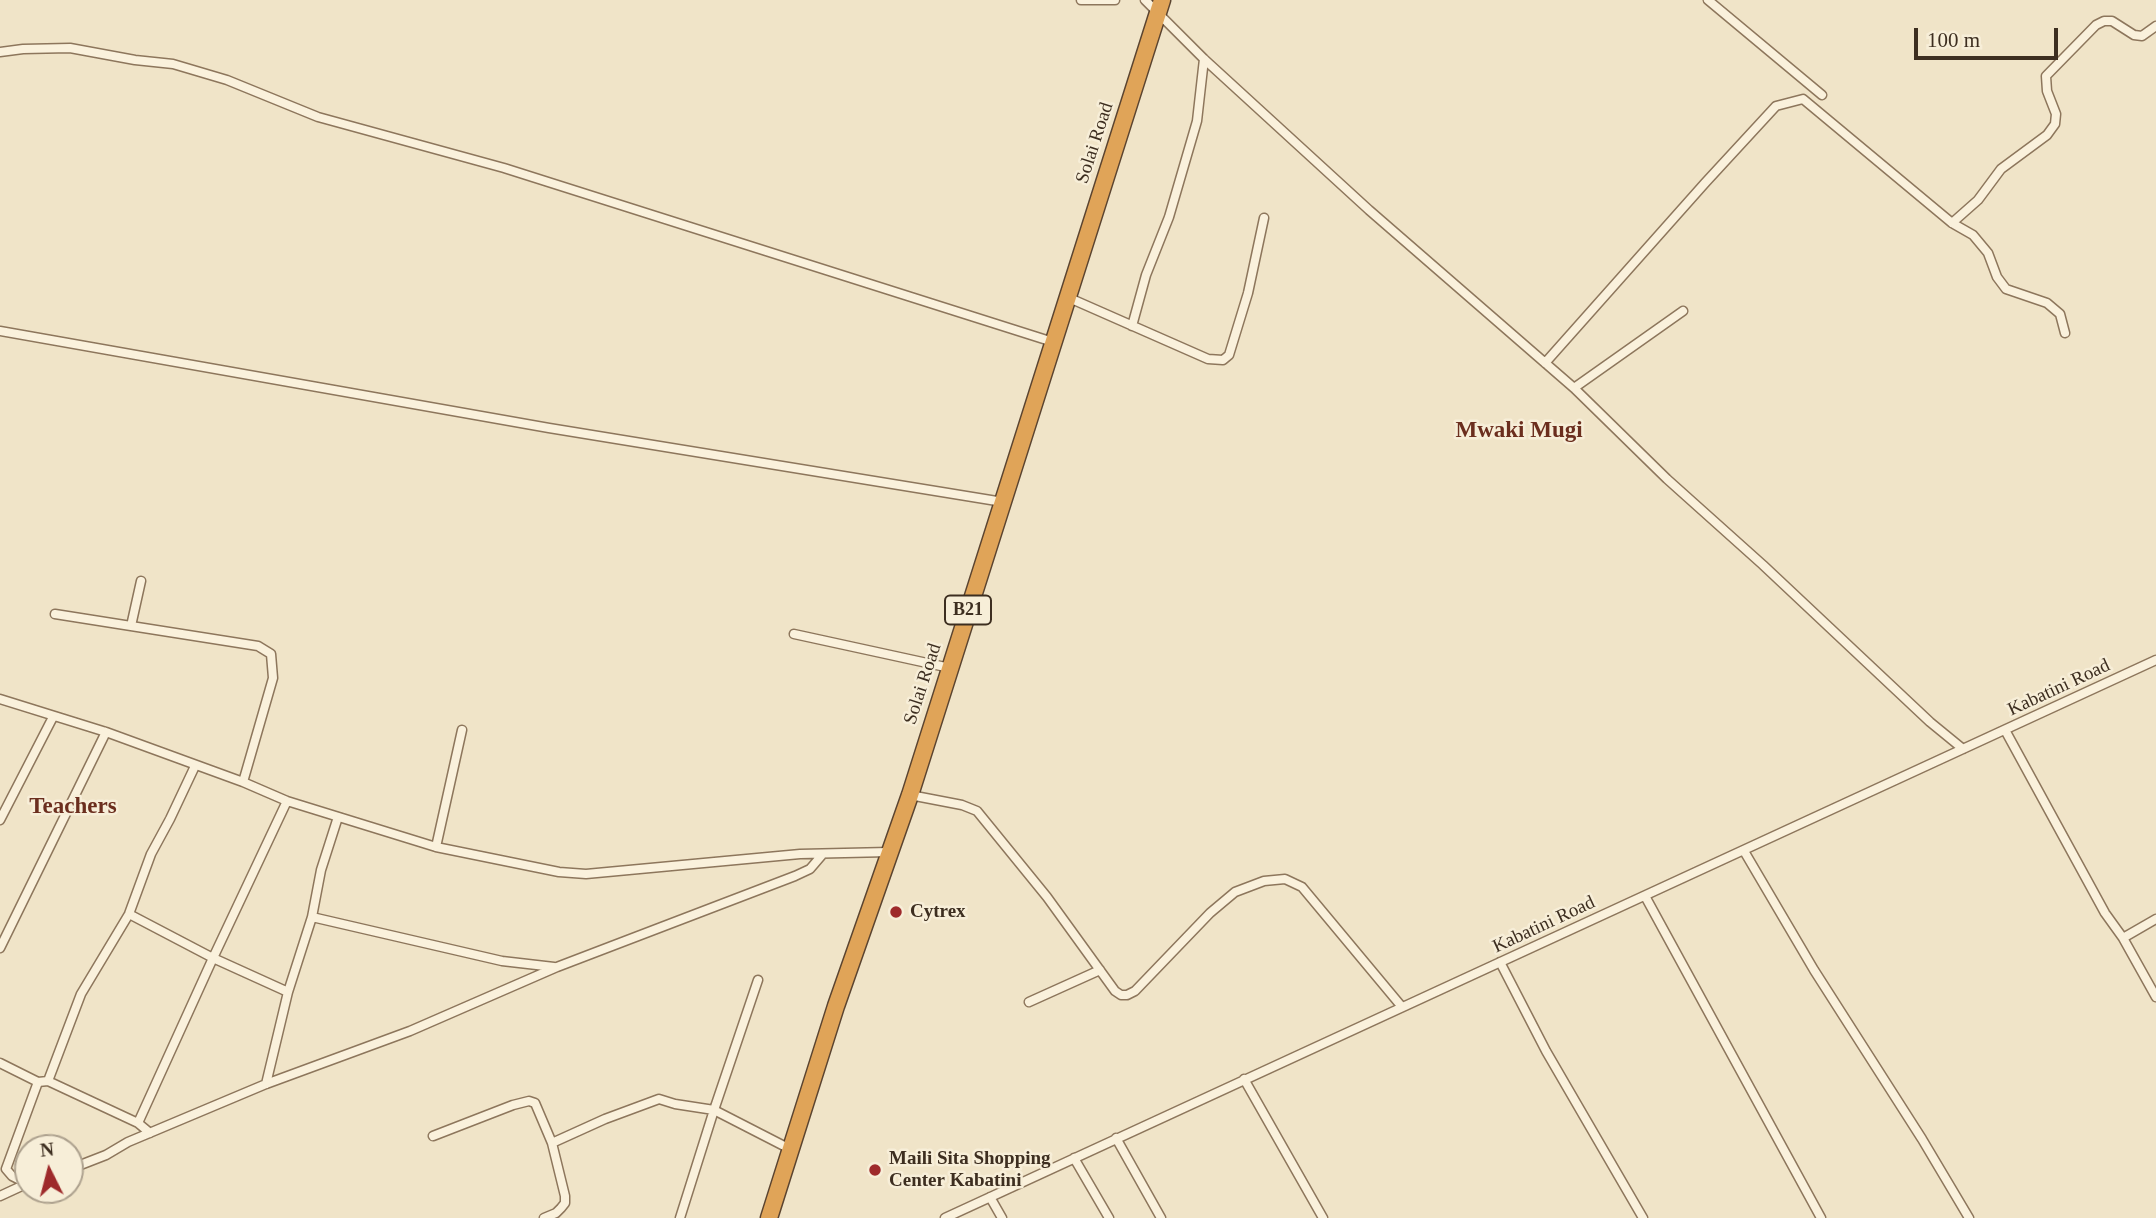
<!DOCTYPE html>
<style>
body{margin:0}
#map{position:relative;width:2156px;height:1218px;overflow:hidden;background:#f0e4c8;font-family:Georgia,serif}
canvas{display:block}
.north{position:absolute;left:14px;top:1134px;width:70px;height:70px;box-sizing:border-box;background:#f7eed8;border:2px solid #ada18e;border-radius:50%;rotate:354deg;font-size:19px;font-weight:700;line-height:28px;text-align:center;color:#3d2e20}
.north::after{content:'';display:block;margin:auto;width:24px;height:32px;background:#9e2a2b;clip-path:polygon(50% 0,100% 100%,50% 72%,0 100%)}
.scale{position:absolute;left:1914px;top:28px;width:144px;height:32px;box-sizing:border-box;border:4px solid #3d2e20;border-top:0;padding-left:9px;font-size:21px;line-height:24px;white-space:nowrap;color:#3d2e20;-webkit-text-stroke:5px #f7eed8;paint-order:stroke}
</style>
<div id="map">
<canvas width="2156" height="1218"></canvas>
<div class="north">N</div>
<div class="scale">100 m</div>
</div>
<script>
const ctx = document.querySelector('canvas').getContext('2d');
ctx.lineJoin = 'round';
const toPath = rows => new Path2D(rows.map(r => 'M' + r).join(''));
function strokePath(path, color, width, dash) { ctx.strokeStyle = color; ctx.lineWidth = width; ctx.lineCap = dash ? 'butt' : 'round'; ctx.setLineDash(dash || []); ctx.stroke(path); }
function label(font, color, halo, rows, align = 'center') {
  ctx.font = font + ' Georgia,serif'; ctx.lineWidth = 5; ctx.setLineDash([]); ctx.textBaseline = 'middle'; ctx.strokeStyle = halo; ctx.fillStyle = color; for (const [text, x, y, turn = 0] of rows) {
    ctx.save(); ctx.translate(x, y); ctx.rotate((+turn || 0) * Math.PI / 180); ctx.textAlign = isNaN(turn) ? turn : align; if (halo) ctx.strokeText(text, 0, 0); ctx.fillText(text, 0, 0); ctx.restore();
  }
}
const street = toPath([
 [1081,0,1115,0],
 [1145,0,1204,59,1369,210,1574,388,1667,479,1763,565,1930,722,1963,749],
 [1708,0,1822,95],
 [0,52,23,49,70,48,135,60,173,64,227,80,318,117,504,168,1053,342],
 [1952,223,1978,200,2001,169,2047,135,2055,124,2056,114,2047,91,2046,76,2096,25,2104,21,2112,21,2134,35,2142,36,2156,26],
 [1067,297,1208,359,1223,360,1229,355,1248,293,1264,218],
 [1132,326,1146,275,1169,217,1197,121,1204,59],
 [0,331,549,428,1003,502],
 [1545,363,1705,183,1776,106,1803,99,1952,223,1973,235,1988,253,1997,277,2006,289,2047,303,2060,314,2065,333],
 [1574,388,1683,311],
 [55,614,131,626,141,581],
 [131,626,258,646,271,654,273,678,243,782],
 [794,634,950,668],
 [0,699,106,732,243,782,287,801,436,847,559,872,586,874,800,854,889,852],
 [2005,730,2105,913,2123,938,2156,997],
 [910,795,962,805,977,811,1047,897,1115,991,1121,995,1127,995,1135,991,1210,913,1235,892,1264,881,1285,879,1302,887,1402,1007],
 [0,820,53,717],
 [436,847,462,730],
 [1744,851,1814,970,1922,1139,1969,1218],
 [1645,896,1821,1218],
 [129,914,213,958,288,992],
 [312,917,502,961,554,967],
 [2123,938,2156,919],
 [0,948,106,732],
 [1500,962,1546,1051,1643,1218],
 [1029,1002,1100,970],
 [0,1063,38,1082,48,1081,138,1123],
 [1244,1079,1323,1218],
 [48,1081,81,994,129,914,151,854,170,819,195,766],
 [266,1084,288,992,312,917,321,870,338,817],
 [150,1133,138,1123,213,958,287,801],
 [433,1136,513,1105,529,1101,535,1103,552,1143,565,1196,565,1203,561,1208,556,1213,544,1218],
 [1116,1138,1161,1218],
 [552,1143,605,1119,659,1099,675,1104,714,1110,790,1149],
 [1074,1158,1109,1218],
 [70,1169,106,1155,128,1142,266,1084,410,1031,557,967,795,876,810,869,822,855],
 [28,1184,12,1176,6,1169,38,1082],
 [0,1196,26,1184],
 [990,1197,1002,1218],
 [680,1218,714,1110,758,980],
 [945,1218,2156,660]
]);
const highway = toPath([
 [769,1218,836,1006,910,795,1162,0]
]);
strokePath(street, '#8d765c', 11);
strokePath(highway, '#5b4430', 19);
strokePath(street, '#faf1dc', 8);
strokePath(highway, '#e0a458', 16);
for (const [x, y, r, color] of [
 [896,912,7,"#9e2a2b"],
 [875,1170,7,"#9e2a2b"]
]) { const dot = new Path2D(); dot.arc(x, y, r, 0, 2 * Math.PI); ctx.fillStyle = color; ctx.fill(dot); strokePath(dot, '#f7eed8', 2.5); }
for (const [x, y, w] of [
 [968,610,46]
]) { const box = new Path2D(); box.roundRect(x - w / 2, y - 14.5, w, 29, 5); ctx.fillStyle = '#f7eed8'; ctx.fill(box); strokePath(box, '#3d2e20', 2); }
label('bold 18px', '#3d2e20', null, [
 ["B21",968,610]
]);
label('19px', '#3d2e20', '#f7eed8', [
 ["Solai Road",1095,143,-72],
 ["Solai Road",923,684,-72],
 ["Kabatini Road",2059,688,-25],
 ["Kabatini Road",1544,925,-25]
]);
label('bold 19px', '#3d2e20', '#f7eed8', [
 ["Cytrex",910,912],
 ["Maili Sita Shopping",889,1159],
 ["Center Kabatini",889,1181]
], 'left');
label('bold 23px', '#6b2e1e', '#f7eed8', [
 ["Mwaki Mugi",1519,431],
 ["Teachers",73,807]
]);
</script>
